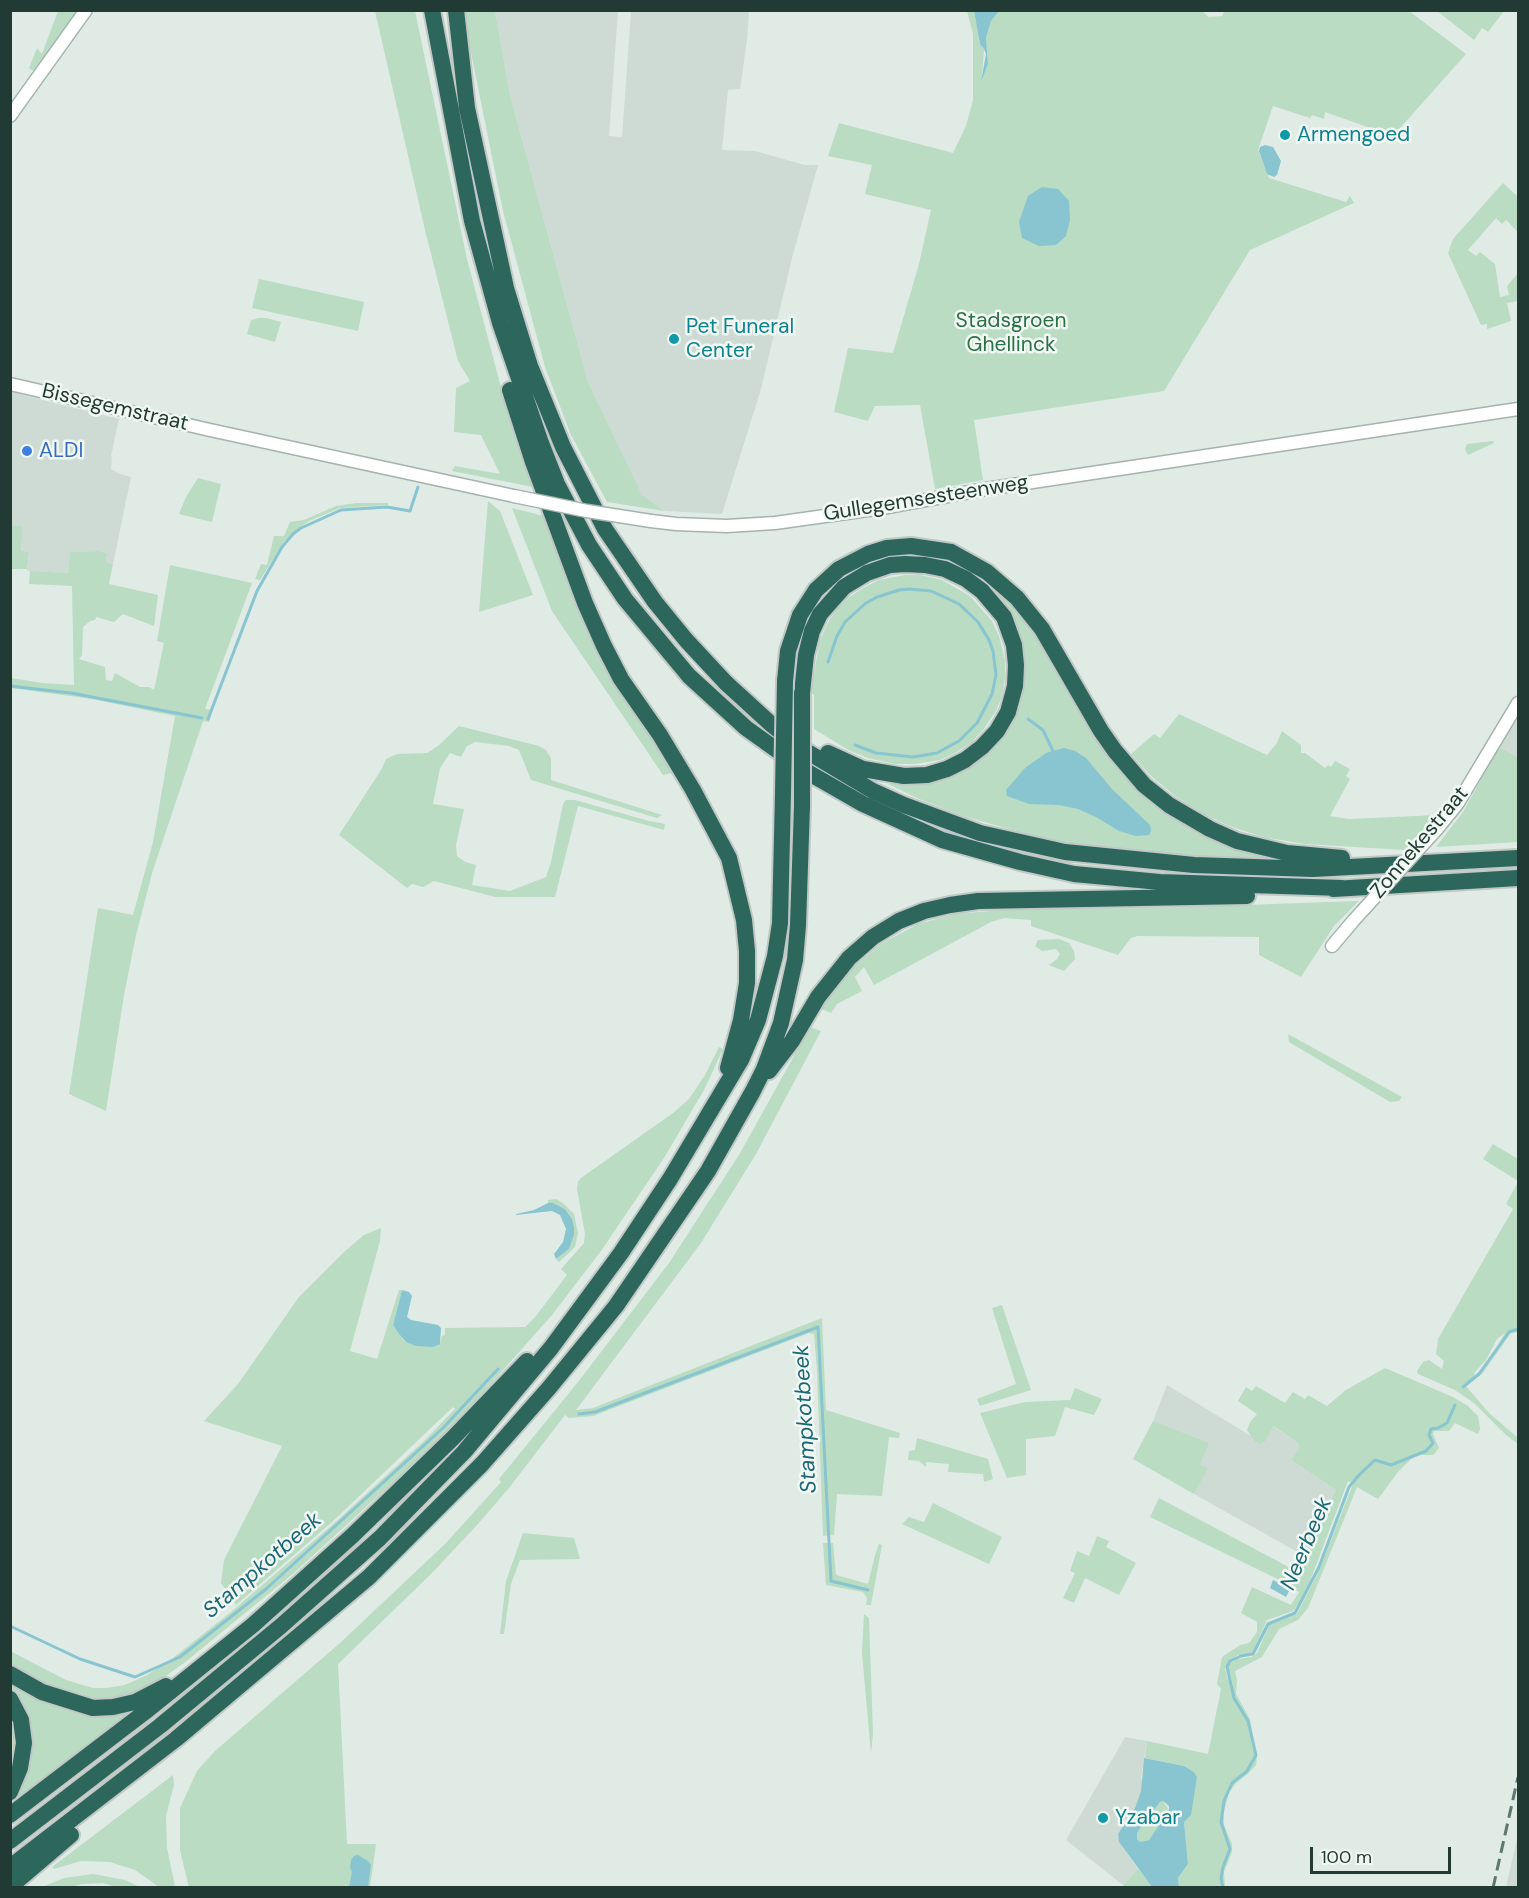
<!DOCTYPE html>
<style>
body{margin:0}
#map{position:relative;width:1529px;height:1898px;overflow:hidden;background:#e0ebe6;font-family:"DM Sans",sans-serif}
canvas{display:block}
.frame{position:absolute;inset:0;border:12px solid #213b34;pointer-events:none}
.scale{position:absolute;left:1310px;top:1847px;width:141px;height:27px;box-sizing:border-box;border:3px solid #213b34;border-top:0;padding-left:8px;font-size:18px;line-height:21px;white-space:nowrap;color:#213b34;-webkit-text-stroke:4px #f1f8f4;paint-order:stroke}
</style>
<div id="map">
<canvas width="1529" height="1898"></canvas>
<div class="frame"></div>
<div class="scale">100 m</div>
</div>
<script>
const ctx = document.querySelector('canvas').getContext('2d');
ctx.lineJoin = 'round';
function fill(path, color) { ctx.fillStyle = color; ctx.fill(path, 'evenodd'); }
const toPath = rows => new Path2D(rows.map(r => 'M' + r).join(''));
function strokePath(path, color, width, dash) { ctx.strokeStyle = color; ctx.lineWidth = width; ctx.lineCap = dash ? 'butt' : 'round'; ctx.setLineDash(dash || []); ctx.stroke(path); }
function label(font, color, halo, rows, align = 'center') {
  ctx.font = font + ' "DM Sans",sans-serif'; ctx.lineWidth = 5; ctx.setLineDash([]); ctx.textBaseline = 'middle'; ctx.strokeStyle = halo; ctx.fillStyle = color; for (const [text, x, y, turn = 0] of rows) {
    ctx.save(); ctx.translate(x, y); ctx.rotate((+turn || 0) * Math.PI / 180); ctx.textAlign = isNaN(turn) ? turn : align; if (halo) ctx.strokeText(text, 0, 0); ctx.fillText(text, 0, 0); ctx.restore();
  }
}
fill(toPath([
 [495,11,618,11,609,136,622,137,631,11,749,11,747,40,740,89,728,90,722,150,755,151,805,165,818,165,792,258,761,389,722,514,664,511,642,496,588,382,510,95],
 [11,392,119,419,111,456,112,457,111,469,120,474,131,477,113,564,106,562,107,553,100,551,70,552,68,573,27,571,29,553,21,552,23,526,11,526],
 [1518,712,1518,757,1499,747],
 [1167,1385,1251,1436,1254,1441,1272,1426,1298,1443,1299,1448,1291,1460,1336,1490,1301,1554,1194,1494,1207,1468,1200,1464,1153,1421],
 [1125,1737,1147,1741,1141,1778,1143,1782,1141,1791,1135,1808,1124,1823,1119,1842,1138,1869,1123,1885,1066,1840],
 [1518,1834,1518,1887,1506,1887]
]), '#cedbd5');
fill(toPath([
 [999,10,1201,10,1209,17,1222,16,1225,10,1409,11,1466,54,1393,136,1325,112,1324,119,1312,115,1310,118,1273,106,1258,150,1269,178,1346,202,1350,196,1354,203,1250,250,1164,391,974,420,983,480,935,489,920,405,875,406,868,421,834,412,848,348,893,353,919,264,931,210,865,194,872,165,828,156,839,123,953,153,966,126,973,100,973,34,967,11,974,11,980,44,984,49,982,78,988,64,986,38,991,21],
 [58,11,78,11,33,71,29,68,37,48,42,54],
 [375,11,415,11,467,259,503,395,533,487,452,471,455,466,500,474,481,435,454,432,456,388,470,381,458,361,425,230],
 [465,11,495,11,510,95,588,382,642,495,664,511,607,502,571,435,545,367,503,211,469,43],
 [1437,11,1504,11,1488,32,1482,28,1474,40],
 [1503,183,1518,197,1518,232,1506,220,1502,224,1496,218,1468,250,1476,256,1480,252,1495,264,1500,297,1509,295,1507,286,1518,273,1518,301,1507,303,1511,321,1487,329,1487,324,1481,325,1448,253,1453,239],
 [259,279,364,302,358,331,252,308],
 [259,318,266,318,281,322,275,342,247,334,251,320],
 [1493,441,1494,443,1468,455,1465,449,1467,444],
 [198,478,221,484,212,522,179,514,186,497],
 [488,501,500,511,533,595,479,612],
 [356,503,388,503,388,505,340,508,309,521,297,529,283,543,260,580,255,579,261,564,267,565,274,536,284,536,290,522,304,520,336,506],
 [512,508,548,517,607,661,672,773,663,775,552,611],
 [11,526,23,526,21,551,29,552,27,569,11,569],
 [100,551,107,553,106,562,113,564,109,584,158,595,154,626,123,614,114,622,96,617,95,620,90,621,83,627,82,655,79,659,105,667,106,680,112,681,115,673,140,687,149,687,154,690,164,643,157,641,170,565,252,583,205,709,213,710,209,722,203,721,153,870,136,935,124,995,106,1111,69,1094,98,908,133,915,153,842,175,716,92,699,11,688,11,678,42,683,74,685,72,586,29,584,30,571,68,573,70,552],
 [905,575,920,575,942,580,970,596,992,621,999,636,1005,660,1005,678,1002,696,996,711,983,730,972,742,955,753,940,760,915,764,895,764,868,758,850,751,814,729,814,694,811,694,819,643,827,624,837,609,848,598,863,588,879,580],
 [992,586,1011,604,1032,630,1097,740,1116,766,1136,788,1165,813,1198,833,1236,849,1270,859,1192,857,1086,846,1041,838,963,816,919,799,888,784,927,783,963,771,992,750,1013,720,1024,686,1024,654,1017,629,1009,614,989,588],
 [1179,714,1267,755,1277,743,1282,731,1301,745,1301,753,1305,753,1325,768,1328,765,1331,767,1335,761,1350,769,1346,776,1350,779,1330,816,1349,819,1437,815,1405,850,1304,844,1263,837,1232,827,1203,814,1175,796,1151,776,1131,754,1154,734,1160,738],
 [459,726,539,746,546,750,551,758,551,780,662,815,657,818,531,780,519,750,509,746,475,742,467,746,461,757,450,753,440,768,433,804,464,809,456,845,457,856,465,862,476,865,472,885,510,891,546,877,551,862,563,804,566,800,575,800,649,821,665,824,664,830,578,806,555,897,495,897,434,881,423,887,412,884,407,888,339,835,381,770,386,759,397,754,427,753,438,746],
 [1499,747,1518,757,1518,842,1436,847,1463,812],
 [1359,901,1334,926,1301,977,1259,955,1259,937,1137,936,1131,938,1118,955,1031,926,1031,920,1004,918,991,922,874,985,864,967,855,977,862,991,837,1004,831,1013,821,1009,848,972,881,944,918,924,954,914,1016,909,1158,908],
 [1059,939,1069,943,1074,951,1075,959,1064,971,1049,965,1057,959,1060,954,1056,949,1042,951,1035,946,1038,940],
 [810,1027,821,1031,756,1154,701,1243,576,1410,593,1408,822,1318,826,1410,900,1433,899,1438,889,1437,882,1496,837,1494,834,1535,823,1536,817,1370,814,1334,809,1333,593,1416,569,1418,565,1415,509,1488,477,1525,431,1574,338,1664,347,1844,376,1844,370,1887,189,1888,180,1850,180,1808,197,1771,215,1751,340,1643,446,1543,501,1482,499,1479,578,1382,669,1263,739,1155],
 [1288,1034,1402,1097,1399,1101,1390,1102,1289,1042],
 [719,1047,723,1049,704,1090,664,1158,601,1251,552,1315,448,1432,294,1573,184,1663,160,1680,132,1694,113,1700,81,1698,42,1683,11,1665,10,1651,66,1680,93,1688,107,1688,125,1685,147,1675,173,1658,231,1612,331,1526,425,1440,455,1409,453,1407,332,1522,236,1605,221,1583,224,1560,282,1446,204,1421,238,1384,299,1297,344,1252,364,1235,381,1228,380,1241,350,1351,377,1359,399,1290,402,1290,393,1325,405,1342,440,1344,442,1336,445,1335,445,1328,525,1327,536,1316,567,1275,561,1269,584,1243,585,1234,577,1189,578,1182,581,1178,673,1113,689,1099,705,1075],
 [1493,1144,1518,1159,1518,1181,1483,1159],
 [1518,1182,1518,1332,1511,1333,1482,1374,1466,1386,1488,1412,1518,1438,1518,1444,1505,1434,1474,1403,1455,1390,1418,1374,1417,1371,1423,1362,1429,1360,1442,1369,1444,1361,1436,1354,1438,1339,1513,1209,1506,1204],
 [1505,1333,1486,1365,1475,1375,1474,1373,1486,1360,1497,1339],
 [556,1199,564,1204,574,1214,578,1233,575,1247,559,1262,556,1259,569,1249,574,1235,572,1219,565,1209,553,1203,548,1203,548,1200],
 [1002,1305,1031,1390,980,1406,977,1399,1016,1384,992,1308],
 [1385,1368,1453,1397,1468,1406,1478,1416,1480,1429,1478,1434,1455,1423,1449,1431,1434,1431,1433,1434,1439,1448,1433,1455,1418,1455,1412,1458,1398,1472,1378,1499,1357,1487,1308,1608,1298,1620,1279,1629,1262,1657,1235,1671,1237,1680,1236,1694,1250,1719,1257,1758,1256,1765,1249,1773,1236,1783,1229,1793,1224,1811,1224,1825,1232,1844,1232,1852,1224,1872,1225,1887,1179,1887,1178,1878,1188,1864,1184,1822,1197,1777,1194,1772,1184,1766,1145,1758,1147,1741,1208,1754,1221,1689,1217,1684,1222,1657,1240,1645,1249,1643,1257,1632,1257,1622,1241,1613,1252,1587,1291,1605,1299,1592,1289,1587,1290,1585,1150,1517,1159,1498,1298,1572,1306,1558,1301,1554,1336,1490,1291,1460,1299,1448,1298,1443,1273,1426,1266,1440,1261,1444,1254,1441,1247,1430,1250,1422,1257,1414,1238,1401,1246,1387,1252,1391,1256,1386,1285,1403,1293,1392,1305,1399,1308,1395,1327,1406,1346,1390],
 [1348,1481,1353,1484,1318,1573,1297,1614,1269,1625,1257,1653,1252,1657,1237,1659,1229,1664,1228,1669,1233,1685,1230,1686,1225,1669,1228,1662,1238,1655,1252,1654,1267,1620,1293,1611,1305,1594],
 [1075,1388,1102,1399,1094,1415,1065,1407,1055,1436,1026,1439,1026,1475,1007,1478,980,1413,1025,1402,1070,1400],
 [1153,1421,1209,1443,1200,1464,1208,1468,1194,1494,1133,1459],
 [917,1438,988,1459,993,1479,984,1482,983,1474,948,1472,949,1464,926,1462,926,1467,919,1461,908,1460,909,1451,915,1450],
 [933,1503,1002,1537,989,1564,902,1524,909,1517,924,1522],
 [523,1533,574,1538,580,1559,520,1560,511,1584,504,1634,500,1634,506,1581],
 [1097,1536,1109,1541,1106,1547,1136,1563,1119,1595,1085,1578,1074,1603,1063,1598,1075,1573,1070,1571,1077,1551,1089,1556],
 [823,1543,833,1543,836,1575,868,1584,875,1555,879,1544,882,1545,871,1605,866,1605,867,1598,863,1592,826,1585],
 [864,1614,869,1618,873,1734,871,1754,862,1653],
 [11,1678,50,1700,139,1706,11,1804,19,1789,27,1765,11,1691],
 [10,1714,14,1729,16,1750,10,1775],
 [173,1775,174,1785,166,1816,167,1848,175,1887,159,1887,135,1870,110,1862,81,1861,54,1869,52,1867],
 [1163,1801,1169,1810,1149,1840,1140,1842,1137,1839,1137,1833,1160,1802],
 [1138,1869,1144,1876,1152,1887,1126,1887,1123,1885],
 [93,1874,125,1880,140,1887,117,1887,103,1883,83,1884,70,1887,42,1887,64,1878]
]), '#b9dcc2');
fill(toPath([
 [974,11,999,11,991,21,986,38,988,64,981,82,986,54,984,49,980,44],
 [1265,145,1273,147,1281,161,1277,175,1274,177,1267,174,1259,151,1260,147],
 [1042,187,1058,189,1069,201,1070,220,1066,236,1056,245,1039,246,1022,238,1019,222,1028,196],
 [1064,748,1075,751,1086,758,1112,789,1150,825,1151,831,1149,835,1136,836,1119,831,1096,817,1078,809,1059,805,1029,804,1007,796,1006,790,1025,768,1046,753],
 [548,1203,553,1203,565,1209,572,1219,574,1228,574,1235,569,1249,556,1259,554,1254,563,1242,566,1229,560,1215,552,1211,516,1215,516,1214,534,1210],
 [402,1290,409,1292,412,1296,407,1317,411,1320,438,1325,441,1328,440,1344,433,1347,416,1346,406,1342,399,1334,393,1325],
 [1273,1580,1290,1589,1286,1597,1270,1588],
 [1144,1758,1184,1766,1194,1772,1197,1777,1191,1815,1184,1822,1188,1864,1178,1878,1179,1887,1152,1887,1119,1842,1118,1834,1135,1808,1141,1791],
 [1163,1801,1169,1806,1169,1810,1149,1840,1140,1842,1137,1839,1137,1833,1160,1802],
 [358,1855,368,1861,371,1865,368,1887,349,1887,352,1872,350,1868,351,1860,354,1856]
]), '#88c5d0');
strokePath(toPath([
 [828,662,837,636,845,622,856,612,866,603,877,597,899,590,909,589,931,591,959,604,978,622,989,640,993,651,996,675,992,694,977,723,959,741,937,753,913,757,876,753,855,745],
 [10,686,71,693,202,718],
 [208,719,257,591,282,547,293,534,301,528,341,510,387,507,410,511,418,487],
 [1028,719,1043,730,1053,751],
 [1463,1387,1479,1374,1509,1332,1518,1329],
 [579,1414,595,1412,818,1327,831,1581,868,1590],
 [10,1626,80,1659,135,1677,180,1657,266,1589,443,1428,498,1369],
 [1223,1888,1221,1878,1223,1867,1230,1849,1221,1822,1224,1801,1232,1783,1247,1771,1256,1755,1248,1721,1234,1698,1227,1667,1230,1661,1241,1656,1253,1654,1268,1624,1295,1613,1319,1567,1349,1487,1360,1474,1375,1460,1391,1465,1426,1451,1433,1443,1429,1435,1431,1429,1438,1428,1447,1423,1455,1405]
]), '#88c5d0', 3);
const minor = toPath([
 [10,116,86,10],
 [10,384,210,430,514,496],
 [651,521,676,524,727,526,775,523,882,508,986,489,1518,409],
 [1437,829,1458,803,1518,703],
 [1332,946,1354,920]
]);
const highway = toPath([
 [432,10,472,221,500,323,541,443,557,484,589,545,625,599,689,676,746,728,809,773,863,804,942,840,1020,862,1074,874,1160,882,1342,888],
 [456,10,467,108,506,288,530,366,563,447,605,529,655,602,686,640,726,683,772,725,801,748,873,791,904,805,980,833,1065,852,1194,865,1313,869,1518,858],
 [510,390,533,462,585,603,604,646,621,679,660,735,693,790,729,858,744,920,747,951,747,983,741,1020,728,1068],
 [785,681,788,651,800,615,816,590,839,569,868,554,887,548,911,546,951,552,987,572,1017,598,1042,629,1101,731,1115,751,1144,785,1169,805,1210,829,1237,841,1287,853,1342,858],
 [802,693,806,655,812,631,820,614,844,587,867,573,890,565,905,564,925,565,945,569,966,579,982,591,1004,617,1014,645,1016,665,1015,686,1008,712,997,731,982,747,965,760,947,769,927,775,904,776,863,769,828,753],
 [1333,889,1518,878],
 [769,1071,792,1041,818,997,849,958,873,937,899,921,924,911,950,905,978,901,1247,896],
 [10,1674,42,1692,93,1708,113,1707,135,1702,166,1686],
 [10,1699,21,1720,24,1743,20,1768,10,1792],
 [10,1815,145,1712,253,1625,352,1536,452,1439,527,1361],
 [10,1841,160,1726,281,1626,380,1538,464,1452,551,1348,621,1253,670,1179,741,1060,758,1020,775,956,780,923,783,793],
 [10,1867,176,1739,369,1577,482,1464,549,1388,616,1306,708,1171,753,1091,764,1069,781,1023,795,960,798,925,802,806],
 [10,1887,71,1835]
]);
strokePath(minor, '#a3b3ad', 15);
strokePath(highway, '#c1c8c6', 20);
strokePath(minor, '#fff', 12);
strokePath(highway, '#2d675b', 16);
strokePath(toPath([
 [1493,1888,1518,1777]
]), '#5b776f', 3, [12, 6]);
const minorBridge = toPath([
 [514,496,587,511,651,521],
 [1354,920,1437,829]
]);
const highwayBridge = toPath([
 [783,793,785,681],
 [802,806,802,693]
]);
strokePath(minorBridge, '#a3b3ad', 15, []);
strokePath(highwayBridge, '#c1c8c6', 20, []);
strokePath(minorBridge, '#fff', 12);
strokePath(highwayBridge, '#2d675b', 16);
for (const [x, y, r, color] of [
 [1285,135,6,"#0f9aa8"],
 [674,339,6,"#0f9aa8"],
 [27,451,6,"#3f7fe0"],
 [1103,1818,6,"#0f9aa8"]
]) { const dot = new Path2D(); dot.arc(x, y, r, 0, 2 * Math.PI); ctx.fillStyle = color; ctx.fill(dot); strokePath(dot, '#f1f8f4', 2); }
label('21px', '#0d838f', '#f1f8f4', [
 ["Armengoed",1297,135],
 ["Pet Funeral",686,327],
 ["Center",686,351],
 ["Yzabar",1115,1818]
], 'left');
label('21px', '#2c7146', '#f1f8f4', [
 ["Stadsgroen",1011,321],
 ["Ghellinck",1011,345]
]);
label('21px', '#213b34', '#f1f8f4', [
 ["Bissegemstraat",115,408,13],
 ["Gullegemsesteenweg",926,499,-9],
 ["Zonnekestraat",1420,843,-50]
]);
label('21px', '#366cbe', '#f1f8f4', [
 ["ALDI",39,451]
], 'left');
label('italic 22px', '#1c6776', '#f1f8f4', [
 ["Stampkotbeek",806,1419,-93],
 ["Neerbeek",1307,1544,-67],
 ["Stampkotbeek",263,1566,-41]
]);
</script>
